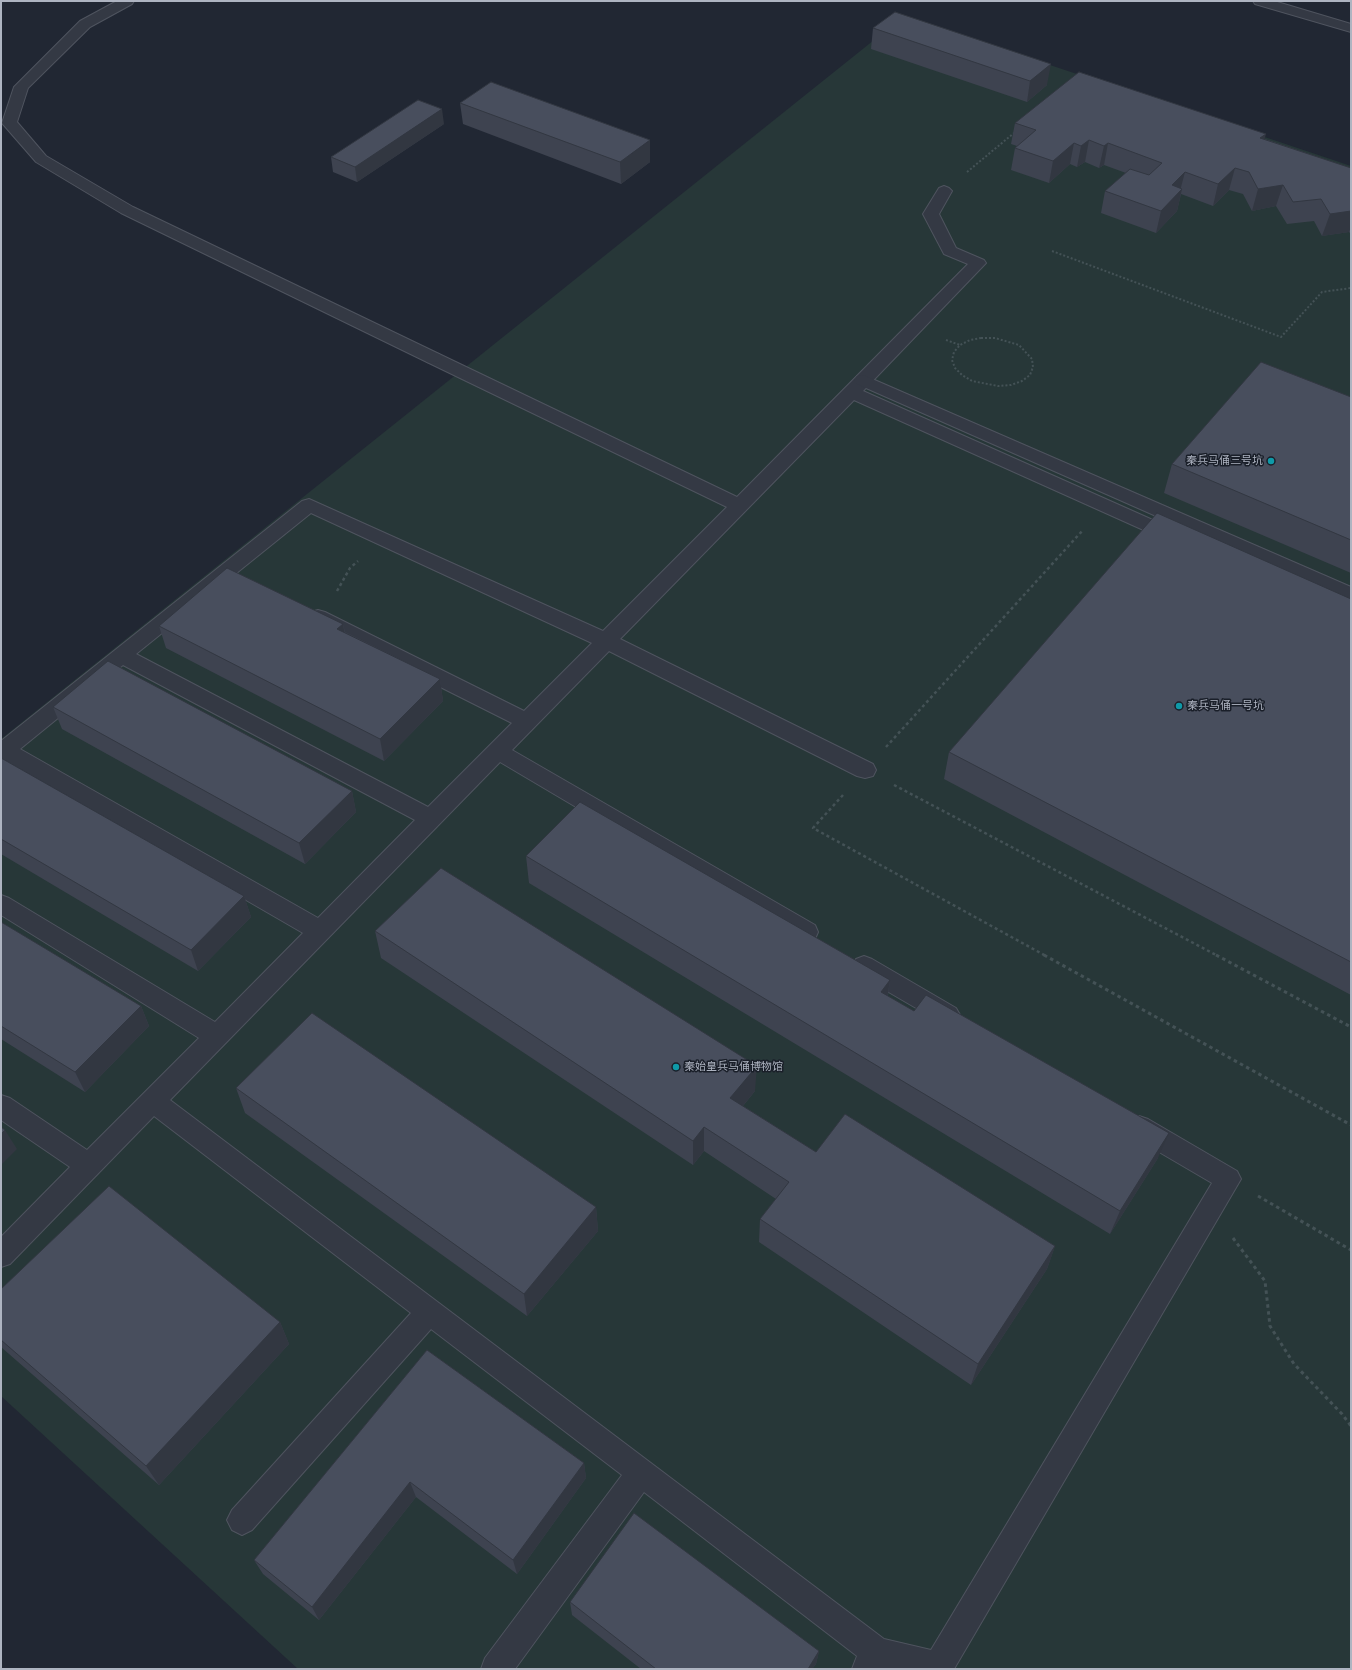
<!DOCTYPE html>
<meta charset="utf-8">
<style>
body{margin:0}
#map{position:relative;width:1352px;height:1670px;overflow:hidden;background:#212733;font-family:Signika,sans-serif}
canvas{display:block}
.frame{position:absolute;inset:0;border:2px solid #aeb4c1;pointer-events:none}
</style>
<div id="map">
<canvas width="1352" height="1670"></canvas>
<div class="frame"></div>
</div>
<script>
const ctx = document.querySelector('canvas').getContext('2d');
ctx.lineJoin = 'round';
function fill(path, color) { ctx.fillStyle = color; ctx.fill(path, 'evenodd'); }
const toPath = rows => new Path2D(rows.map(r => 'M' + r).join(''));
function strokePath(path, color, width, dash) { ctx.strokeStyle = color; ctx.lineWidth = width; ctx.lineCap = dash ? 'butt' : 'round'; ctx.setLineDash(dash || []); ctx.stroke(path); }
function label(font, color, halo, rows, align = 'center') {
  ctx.font = font + ' Signika,"Noto Sans SC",sans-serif'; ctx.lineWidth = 3; ctx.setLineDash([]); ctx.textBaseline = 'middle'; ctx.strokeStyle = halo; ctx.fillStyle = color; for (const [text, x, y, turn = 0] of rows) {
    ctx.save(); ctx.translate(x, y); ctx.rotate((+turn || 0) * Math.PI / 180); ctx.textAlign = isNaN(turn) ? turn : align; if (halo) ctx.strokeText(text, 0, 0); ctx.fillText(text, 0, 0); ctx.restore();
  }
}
fill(toPath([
 [904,16,1351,166,1351,1669,298,1669,1,1396,1,739]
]), '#273738');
const service = toPath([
 [944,186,949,188,952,191,939,214,956,248,984,260,986,263,863,391,1182,533,1184,537,1182,541,1175,543,1168,541,854,400,620,639,873,764,876,770,873,776,865,778,857,776,609,651,512,750,815,925,818,932,815,939,807,941,799,939,500,762,170,1100,884,1639,931,1650,1212,1183,1130,1135,1127,1127,1130,1119,1139,1116,1148,1119,1237,1171,1241,1179,954,1669,852,1669,857,1656,644,1492,515,1669,481,1669,485,1658,622,1475,431,1329,252,1530,242,1535,232,1530,227,1520,232,1510,411,1313,154,1116,10,1264,1,1267,1,1237,70,1167,1,1120,1,1095,10,1098,87,1150,199,1038,1,915,1,895,9,898,215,1022,303,933,4,760,1,761,1,741,302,501,309,499,603,631,727,507,427,362,424,358,427,354,433,353,439,354,737,497,968,264,944,254,923,214,939,188,944,186],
 [311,513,592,643,524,711,325,612,318,610,311,612,308,617,311,622,512,723,428,807,136,654,311,513],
 [123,665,415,820,318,918,20,749,123,665],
 [864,956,872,959,956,1008,960,1015,956,1022,948,1025,940,1022,856,973,852,966,856,959,864,956]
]);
const pedestrian = toPath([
 [863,375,1351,587,1351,602,857,384,854,380,857,376,863,375]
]);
const minor = toPath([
 [117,1,134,1,132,4,90,27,28,88,17,122,46,156,133,207,439,354,442,358,439,362,433,363,427,362,121,213,36,162,2,123,14,87,80,21,117,1],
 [1253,1,1274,1,1351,24,1351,32,1255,4,1253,1]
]);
strokePath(service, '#4f545f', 2);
strokePath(pedestrian, '#4f545f', 2);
strokePath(minor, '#4f545f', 2);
strokePath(toPath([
 [967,172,1014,133],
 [1052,251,1281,337,1322,292,1351,288],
 [981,338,995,338,1019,345,1032,359,1033,367,1030,375,1022,381,1011,385,998,386,972,381,962,375,955,368,952,360,954,352,960,345,970,340,981,338],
 [946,340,960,345]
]), '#445256', 2, [2, 2]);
strokePath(toPath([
 [337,591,350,568,358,561],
 [886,747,1083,530],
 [894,785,1218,956],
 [843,795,813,828,1046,956]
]), '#445256', 2.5, [3, 3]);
strokePath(toPath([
 [1044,955,1351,1125],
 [1216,955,1351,1027],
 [1258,1196,1351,1250],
 [1233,1238,1265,1281,1270,1326,1294,1364,1342,1414,1351,1426]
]), '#445256', 3, [3.5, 3.5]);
fill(service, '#343944');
fill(pedestrian, '#343944');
fill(minor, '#343944');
fill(toPath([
 [873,28,1047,85,1027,102,871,49],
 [460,103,650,162,621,184,463,124],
 [1015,123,1265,139,1351,168,1351,234,1349,232,1322,236,1314,221,1287,224,1276,206,1252,211,1243,194,1229,190,1213,206,1181,194,1177,211,1156,233,1101,213,1105,191,1126,173,1104,165,1099,168,1085,162,1077,167,1070,164,1049,183,1011,170,1015,148,1017,146,1011,144],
 [444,124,357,182,333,172,331,157],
 [1351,397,1351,573,1164,493,1172,464],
 [1351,599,1351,995,944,779,949,752],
 [343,624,345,632,440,679,443,701,384,761,166,648,159,626],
 [53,707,352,791,356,812,305,864,62,729],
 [1,758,244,896,251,917,198,971,1,854],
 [526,856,890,980,888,996,1158,1158,1110,1234,529,883],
 [1,922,141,1006,149,1026,85,1092,1,1039],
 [375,931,755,1091,743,1106,816,1152,1055,1246,1047,1269,971,1385,759,1242,760,1219,776,1199,704,1151,693,1165,381,958],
 [236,1088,596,1207,598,1231,527,1316,245,1113],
 [1,1289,280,1322,289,1344,159,1485,1,1347],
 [427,1350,584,1463,586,1478,517,1574,416,1497,319,1620,263,1574,254,1560],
 [570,1602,819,1651,816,1664,812,1669,641,1669,572,1615]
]), '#3e4350');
fill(toPath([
 [1051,64,1047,85,1027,102,1030,81],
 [442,109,444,124,357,182,355,167],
 [1266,134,1260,156,1260,138],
 [650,140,650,162,621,184,620,162],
 [1089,140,1085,162,1077,167,1081,146],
 [1074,143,1070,164,1049,183,1053,161],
 [1108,143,1104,165,1099,168,1104,146],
 [1235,168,1229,190,1213,206,1218,184],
 [1185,172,1180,191,1182,189,1177,211,1156,233,1161,211,1172,185],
 [1283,185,1276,206,1252,211,1258,189],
 [1351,211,1351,227,1349,232,1322,236,1330,214],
 [343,624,347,646,337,629],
 [440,679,443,701,384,761,380,739],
 [352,791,356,812,305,864,299,843],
 [244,896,251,917,198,971,191,950],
 [890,980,886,1006,881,992],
 [141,1006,149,1026,85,1092,75,1072],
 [757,1066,755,1091,729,1123,730,1098],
 [704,1127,704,1151,693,1165,693,1141],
 [5,1130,17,1149,1,1165,1,1134],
 [1169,1133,1158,1158,1110,1234,1120,1211],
 [596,1207,598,1231,527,1316,524,1294],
 [1055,1246,1047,1269,971,1385,978,1364],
 [280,1322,289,1344,159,1485,146,1466],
 [584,1463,586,1478,517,1574,513,1560],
 [410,1482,416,1497,319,1620,312,1607],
 [819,1651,816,1664,812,1669,808,1669]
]), '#323741');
const building = toPath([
 [895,12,1051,64,1030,81,873,28,895,12],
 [1079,72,1266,134,1260,138,1351,168,1351,211,1330,214,1321,199,1293,202,1283,185,1258,189,1249,172,1235,168,1218,184,1185,172,1172,185,1182,189,1161,211,1105,191,1130,169,1149,175,1162,163,1108,143,1104,146,1089,140,1081,146,1074,143,1053,161,1015,148,1036,130,1015,123,1079,72],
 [491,82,650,140,620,162,460,103,491,82],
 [418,100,442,109,355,167,331,157,418,100],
 [1261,362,1351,397,1351,540,1172,464,1261,362],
 [1157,513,1351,599,1351,962,949,752,1157,513],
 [227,568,343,624,337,629,440,679,380,739,159,626,227,568],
 [108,661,352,791,299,843,53,707,108,661],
 [1,758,244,896,191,950,1,839,1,758],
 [580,802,890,980,881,992,914,1011,926,995,1169,1133,1120,1211,526,856,580,802],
 [441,868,757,1066,730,1098,816,1152,845,1114,1055,1246,978,1364,760,1219,789,1182,704,1127,693,1141,375,931,441,868],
 [1,922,141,1006,75,1072,1,1026,1,922],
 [312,1013,596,1207,524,1294,236,1088,312,1013],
 [1,1127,5,1130,1,1134,1,1127],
 [109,1186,280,1322,146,1466,1,1340,1,1289,109,1186],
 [427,1350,584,1463,513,1560,410,1482,312,1607,254,1560,427,1350],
 [634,1513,819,1651,808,1669,656,1669,570,1602,634,1513]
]);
fill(building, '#484e5d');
strokePath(building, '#323741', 1);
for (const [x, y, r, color] of [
 [1271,461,4,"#0f9aa8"],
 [1179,706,4,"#0f9aa8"],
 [676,1067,4,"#0f9aa8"]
]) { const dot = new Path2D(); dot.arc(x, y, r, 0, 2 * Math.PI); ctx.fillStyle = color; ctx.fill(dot); strokePath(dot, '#1a1f29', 1.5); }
label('11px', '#aeb4c1', '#1a1f29', [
 ["秦兵马俑三号坑",1263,461,"right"],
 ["秦兵马俑一号坑",1187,706],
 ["秦始皇兵马俑博物馆",684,1067]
], 'left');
</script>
